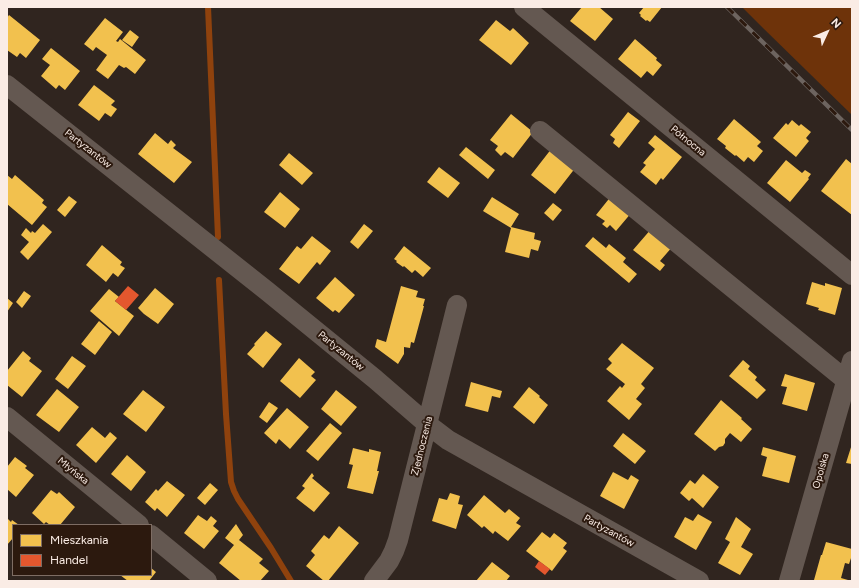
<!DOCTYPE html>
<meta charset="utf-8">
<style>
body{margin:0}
#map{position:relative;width:859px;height:588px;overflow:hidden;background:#30251f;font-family:Figtree,sans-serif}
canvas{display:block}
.frame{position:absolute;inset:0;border:8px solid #faece5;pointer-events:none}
.legend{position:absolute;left:12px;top:524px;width:140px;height:52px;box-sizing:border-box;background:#2c190e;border:1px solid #7e6d64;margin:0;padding:5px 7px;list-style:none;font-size:12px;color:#faece5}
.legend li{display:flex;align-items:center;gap:8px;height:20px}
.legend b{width:20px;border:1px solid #7e6d64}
.north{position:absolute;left:807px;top:12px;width:40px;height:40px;-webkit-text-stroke:3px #2c190e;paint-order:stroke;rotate:46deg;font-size:11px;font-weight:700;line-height:16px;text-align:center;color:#faece5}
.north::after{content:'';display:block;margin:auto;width:14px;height:18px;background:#faece5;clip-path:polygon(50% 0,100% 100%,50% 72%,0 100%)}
</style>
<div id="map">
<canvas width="859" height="588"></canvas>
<div class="frame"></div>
<ul class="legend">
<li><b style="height:11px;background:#f2c14e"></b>Mieszkania</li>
<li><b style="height:11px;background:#e4572e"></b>Handel</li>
</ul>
<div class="north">N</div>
</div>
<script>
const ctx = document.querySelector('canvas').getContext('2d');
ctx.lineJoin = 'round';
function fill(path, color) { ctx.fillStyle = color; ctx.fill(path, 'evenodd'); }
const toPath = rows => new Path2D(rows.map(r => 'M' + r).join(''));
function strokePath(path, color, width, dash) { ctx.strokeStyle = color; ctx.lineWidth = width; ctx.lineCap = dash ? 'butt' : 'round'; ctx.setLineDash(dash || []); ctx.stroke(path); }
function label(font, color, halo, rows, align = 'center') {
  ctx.font = font + ' Figtree,sans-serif'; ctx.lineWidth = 4; ctx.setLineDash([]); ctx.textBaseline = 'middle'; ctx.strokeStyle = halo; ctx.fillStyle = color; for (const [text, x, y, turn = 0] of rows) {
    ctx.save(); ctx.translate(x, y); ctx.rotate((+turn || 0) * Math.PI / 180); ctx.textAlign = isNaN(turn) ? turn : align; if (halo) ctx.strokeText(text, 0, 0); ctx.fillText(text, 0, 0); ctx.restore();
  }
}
fill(toPath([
 [742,7,852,7,852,115,763,28]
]), '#6e330a');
fill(toPath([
 [582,7,599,7,613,19,595,41,570,21],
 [644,7,662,7,650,22,647,20,646,21,640,16,641,15,639,13],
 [9,15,40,40,26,58,20,53,17,57,7,50,7,18],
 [105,18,123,32,116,41,118,42,120,39,146,60,135,74,126,67,124,68,119,65,108,79,96,70,107,55,96,47,93,51,84,44],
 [496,20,510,31,513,28,529,43,511,65,479,40],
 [130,30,139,37,132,47,122,40],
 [635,39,657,58,656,60,662,65,653,76,647,71,641,78,618,59],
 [51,48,80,71,65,90,59,85,56,89,41,76,50,65,42,59],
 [94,85,115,101,111,105,117,109,111,117,105,113,99,121,78,105],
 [628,112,640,121,619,148,613,143,615,139,610,135],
 [511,114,533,132,513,158,505,152,501,156,495,150,498,146,490,140],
 [734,119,761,142,757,146,763,151,754,162,748,157,744,162,736,155,735,156,725,148,726,146,717,139],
 [792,120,799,126,801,124,811,132,806,138,809,141,796,157,773,138,786,123,788,125],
 [155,133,168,144,171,140,176,145,173,148,192,162,174,183,138,154],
 [655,135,682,157,663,180,661,178,656,185,640,172,646,165,643,163,655,149,648,143],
 [466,147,495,170,488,179,459,155],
 [552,148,576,167,555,194,531,175],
 [289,153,313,173,302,185,279,165],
 [846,159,852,164,852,215,821,191],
 [786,160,802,173,805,170,811,174,808,178,809,179,790,202,767,183],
 [439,167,460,183,448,198,427,182],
 [7,175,12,179,15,175,44,200,42,203,47,207,32,225,7,204],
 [280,192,300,209,285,228,264,212],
 [612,195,632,212,616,231,610,225,607,228,602,224,605,221,596,215],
 [69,196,77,202,65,217,57,210],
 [492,197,519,214,511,227,535,233,534,239,541,241,538,251,531,249,529,258,505,252,511,228,483,211],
 [553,203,562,210,553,221,544,213],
 [43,224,52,232,28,260,20,252,29,242,21,235,26,228,31,233,32,231,35,233],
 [364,224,373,231,358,249,350,242],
 [652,228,673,246,660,261,665,265,660,271,633,250],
 [312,236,331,251,320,265,317,262,299,284,279,269,297,246,301,249],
 [593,237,606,248,609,244,626,258,623,262,637,274,629,283,585,246],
 [102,245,122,262,120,265,125,268,118,277,113,273,106,282,86,265],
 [404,246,431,268,423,277,415,270,412,273,404,266,403,267,396,262,397,261,394,259],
 [335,277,355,295,339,313,335,310,333,312,316,298],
 [812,282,825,286,825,283,842,288,835,315,818,310,819,308,806,304],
 [401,286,418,291,416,297,425,299,423,306,424,306,414,343,411,342,410,348,404,347,404,354,398,364,375,347,377,339,386,342],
 [155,288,174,304,158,324,144,314,138,308],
 [109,289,119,297,115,301,134,316,119,336,90,311],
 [24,291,31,296,22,308,16,302],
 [7,298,13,303,7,312],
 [99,321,112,332,95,355,81,344],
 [266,331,282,344,263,368,247,354,255,345,254,344],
 [622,343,654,368,641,384,645,388,636,399,642,404,629,420,607,401,620,386,622,388,625,384,606,369,612,363,608,359],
 [23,351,31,358,29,361,42,371,22,397,7,385,7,371],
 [72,356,86,366,68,389,55,379],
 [299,358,315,372,311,376,316,380,300,398,280,381],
 [743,360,750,366,748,369,757,377,755,380,766,390,757,399,729,376],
 [785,374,815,383,807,411,782,404,787,387,781,386],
 [471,382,502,391,500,398,492,396,488,412,465,406],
 [529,387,540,396,539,397,548,405,534,424,513,407],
 [57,389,79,407,59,432,36,415],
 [143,390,165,407,146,432,123,414],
 [336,390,357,407,341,426,321,409],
 [721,400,742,418,741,419,752,429,741,442,730,433,725,439,725,443,723,446,719,447,715,451,694,434],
 [269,402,278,408,267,423,259,417],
 [287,408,309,427,290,449,279,439,276,444,264,433],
 [330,423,342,433,318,461,306,451],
 [92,427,105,438,110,432,117,438,96,463,76,445],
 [623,433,646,451,635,464,613,446],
 [852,444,852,464,846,463],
 [763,447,796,456,789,483,762,476,767,457,761,455],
 [353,448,369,452,369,449,381,452,377,471,379,471,373,494,347,488,353,465,349,464],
 [127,455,146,472,131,491,111,474],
 [15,457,27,466,25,468,34,475,16,497,7,489,8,486,7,485,7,467],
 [613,472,628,480,631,475,639,480,624,509,600,496],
 [312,473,314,476,312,478,330,493,314,512,296,498,305,488,302,486],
 [703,474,719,487,703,508,692,498,689,501,680,493,690,480,695,484],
 [167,481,185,495,167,517,157,508,155,511,145,502,156,489,158,491],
 [210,483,218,490,205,505,197,498],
 [51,490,57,494,59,492,75,507,60,525,50,525,46,522,44,524,32,513],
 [450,493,460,496,458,504,463,505,456,529,432,521,439,498,447,500],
 [484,495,505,513,509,509,520,518,516,523,521,526,508,541,495,531,493,534,484,526,482,528,467,515],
 [698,514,712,522,696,550,674,537,685,517,693,521],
 [198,515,207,521,211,516,217,521,213,526,219,531,204,549,184,533],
 [736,517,751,529,741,547,753,554,740,575,718,563,730,542,725,539],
 [7,518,11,522,12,520,19,525,13,525,13,538,7,545],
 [236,524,243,535,239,540,263,559,259,563,269,571,260,581,241,581,219,563,234,545,225,538],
 [339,526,359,543,328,581,324,581,306,566,315,555,311,551,324,535,329,539],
 [542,532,550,538,554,533,567,543,563,548,567,551,552,571,526,551],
 [826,542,852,549,852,555,849,564,845,563,841,578,848,580,848,581,819,581,814,580,821,555,822,555],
 [492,562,510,576,506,581,476,581],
 [151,568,156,572,149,581,128,581,120,575,151,575]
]), '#f2c14e');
fill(toPath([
 [128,286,139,295,126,310,115,301],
 [539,561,550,569,545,575,535,567]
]), '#e4572e');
strokePath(toPath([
 [208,7,218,237],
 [219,280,226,414,231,482,234,491,238,499,271,548,291,581]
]), '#8f420d', 6);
strokePath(toPath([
 [524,7,852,275],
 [7,85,267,291,375,379,427,424,448,440,699,581],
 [540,131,847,381],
 [7,417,139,525],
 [151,535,207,581],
 [374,581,389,561,394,551,398,540,457,305],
 [789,581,852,361]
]), '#645851', 20);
const rail = toPath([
 [727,7,852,130]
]);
strokePath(rail, '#6d645f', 4.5);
strokePath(rail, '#2c190e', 3, [9]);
label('10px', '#faece5', '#2c190e', [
 ["Północna",688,141,39],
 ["Partyzantów",88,149,38],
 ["Partyzantów",341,351,39],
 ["Zjednoczenia",422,446,-76],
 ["Młyńska",73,471,39],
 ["Opolska",821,471,-74],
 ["Partyzantów",609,531,29]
]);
</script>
